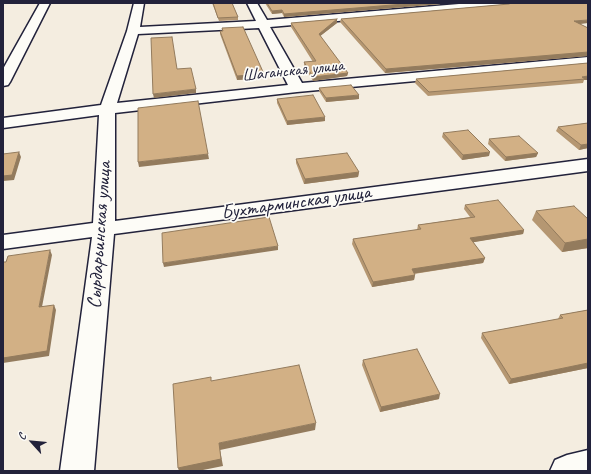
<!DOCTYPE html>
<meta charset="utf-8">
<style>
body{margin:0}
#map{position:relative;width:591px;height:474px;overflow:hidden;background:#f4ede0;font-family:Caveat,sans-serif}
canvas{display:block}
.frame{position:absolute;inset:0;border:4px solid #22223b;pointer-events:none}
.north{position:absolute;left:12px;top:422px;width:40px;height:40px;-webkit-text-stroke:3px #fdfcf7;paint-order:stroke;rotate:297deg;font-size:11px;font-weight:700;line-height:16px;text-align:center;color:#22223b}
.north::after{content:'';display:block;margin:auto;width:14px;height:18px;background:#22223b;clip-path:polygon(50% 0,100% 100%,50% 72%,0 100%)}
</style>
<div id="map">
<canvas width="591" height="474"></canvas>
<div class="frame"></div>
<div class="north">С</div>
</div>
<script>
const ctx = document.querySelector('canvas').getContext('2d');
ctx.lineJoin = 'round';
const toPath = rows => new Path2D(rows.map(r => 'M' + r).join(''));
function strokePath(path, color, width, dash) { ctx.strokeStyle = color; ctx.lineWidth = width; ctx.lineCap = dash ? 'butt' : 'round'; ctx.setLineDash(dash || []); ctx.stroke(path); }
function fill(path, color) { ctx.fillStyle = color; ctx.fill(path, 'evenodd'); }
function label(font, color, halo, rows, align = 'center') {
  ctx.font = font + ' Caveat,sans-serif'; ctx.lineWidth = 3.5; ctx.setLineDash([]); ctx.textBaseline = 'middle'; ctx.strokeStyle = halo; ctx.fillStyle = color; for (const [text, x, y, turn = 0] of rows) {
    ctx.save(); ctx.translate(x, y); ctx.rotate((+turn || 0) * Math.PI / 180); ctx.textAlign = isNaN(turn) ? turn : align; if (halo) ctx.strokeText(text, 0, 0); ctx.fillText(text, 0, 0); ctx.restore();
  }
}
const street = toPath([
 [40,3,50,3,10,82,8,85,3,86,3,69,40,3],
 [134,3,144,3,140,27,256,21,247,3,257,3,267,20,471,3,513,3,508,6,270,27,302,83,588,57,588,65,297,92,115,113,115,221,588,159,588,171,114,234,94,471,60,471,92,237,3,249,3,235,93,223,99,115,3,128,3,118,101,105,127,31,134,3],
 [259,28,288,85,117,103,138,34,259,28],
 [588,450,588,471,550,471,555,460,567,455,588,450]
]);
strokePath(street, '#22223b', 3);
fill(street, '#fdfcf7');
fill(toPath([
 [212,3,232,3,238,17,238,20,219,21],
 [265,3,453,3,284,17,282,13,272,14],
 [509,4,580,24,588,28,588,56,385,73,340,22,341,19],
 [337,19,337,23,320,36,348,73,347,76,313,81,304,66,304,62,313,62,291,27,291,23],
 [222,28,264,78,237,80,220,34,220,31,222,31],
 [588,63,588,80,584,80,583,83,428,96,415,83,416,79],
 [319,88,359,99,326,102,319,91],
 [277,99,325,121,287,125,277,103],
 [588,123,588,148,579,150,556,131,558,127],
 [443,133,489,156,462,160,442,137],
 [489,139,538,153,536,157,505,161,488,144],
 [296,159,359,172,358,177,304,184,296,163],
 [465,205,524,230,523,234,473,242,485,258,483,263,414,274,415,275,414,280,372,287,352,244,353,239,417,230,418,225,470,217,464,209],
 [536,211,588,219,588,248,562,252,532,220],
 [588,310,588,368,509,384,481,338,482,333,558,319,560,315],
 [363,360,439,399,380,412,362,365]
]), '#b59772');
fill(toPath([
 [416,3,453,3,284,17,284,14],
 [282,10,282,13,272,14,272,11],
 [337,19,337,23,319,37,319,34],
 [588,20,588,23,573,25,574,21],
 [588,52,588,56,385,73,386,69],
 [348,73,347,76,313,81,313,77],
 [264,74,264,78,237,80,237,76],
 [588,76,588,80,584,80,585,79,582,77],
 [196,89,196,93,154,98,153,94],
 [359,95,359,99,326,102,326,98],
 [325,117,325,121,287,125,287,121],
 [588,144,588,148,579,150,581,145],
 [19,152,21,157,14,180,3,181,3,176],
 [490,152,489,156,462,160,463,155],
 [538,153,536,157,505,161,506,157],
 [208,154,209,159,139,167,138,162],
 [359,172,358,177,304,184,305,179],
 [524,230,523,234,469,243,470,238],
 [588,239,588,248,562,252,565,243],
 [278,246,278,250,164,267,163,263],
 [50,250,52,255,41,312,39,307],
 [485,258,483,263,411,274,412,269],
 [415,275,414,280,372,287,373,282],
 [54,305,56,310,49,356,3,363,3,358],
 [588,363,588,368,509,384,511,379],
 [440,394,439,399,380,412,381,407],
 [316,423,315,430,220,450,223,466,198,471,179,471,178,468,219,443]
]), '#937b5d');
const building = toPath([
 [213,3,232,3,238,17,218,18,213,3],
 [267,3,416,3,284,14,282,10,272,11,267,3],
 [511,3,588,3,588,20,574,21,588,28,588,52,386,69,341,19,509,4,511,3],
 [337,19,319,34,348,73,313,77,304,62,316,61,291,23,337,19],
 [243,27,264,74,237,76,220,31,223,31,222,28,243,27],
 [172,37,177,69,191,68,196,89,153,94,151,38,172,37],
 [588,63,588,76,582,77,585,79,429,92,416,79,588,63],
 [351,85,359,95,326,98,319,88,351,85],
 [313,95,325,117,287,121,277,99,313,95],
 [198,101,208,154,138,162,138,108,198,101],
 [588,123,588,144,581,145,558,127,588,123],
 [468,130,490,152,463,155,443,133,468,130],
 [519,136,538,153,506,157,489,139,519,136],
 [19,152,12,175,3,176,3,154,19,152],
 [347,153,359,172,305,179,296,159,347,153],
 [498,200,524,230,470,238,485,258,412,269,415,275,373,282,353,239,421,229,418,225,475,217,465,205,498,200],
 [574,206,588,219,588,239,565,243,536,211,574,206],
 [269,217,278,246,163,263,162,233,269,217],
 [50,250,39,307,54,305,47,351,3,358,3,262,6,262,8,256,50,250],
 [588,310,588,363,511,379,482,333,563,318,560,315,588,310],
 [417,349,440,394,381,407,363,360,417,349],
 [299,365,316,423,219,443,221,459,178,468,173,384,211,377,211,381,299,365]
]);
fill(building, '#d2b085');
strokePath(building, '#937b5d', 1);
label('17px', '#22223b', '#fdfcf7', [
 ["Шаганская улица",293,71,-6]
]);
label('20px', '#22223b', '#fdfcf7', [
 ["Бухтарминская улица",296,203,-8],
 ["Сырдарьинская улица",100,235,-86]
]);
</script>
